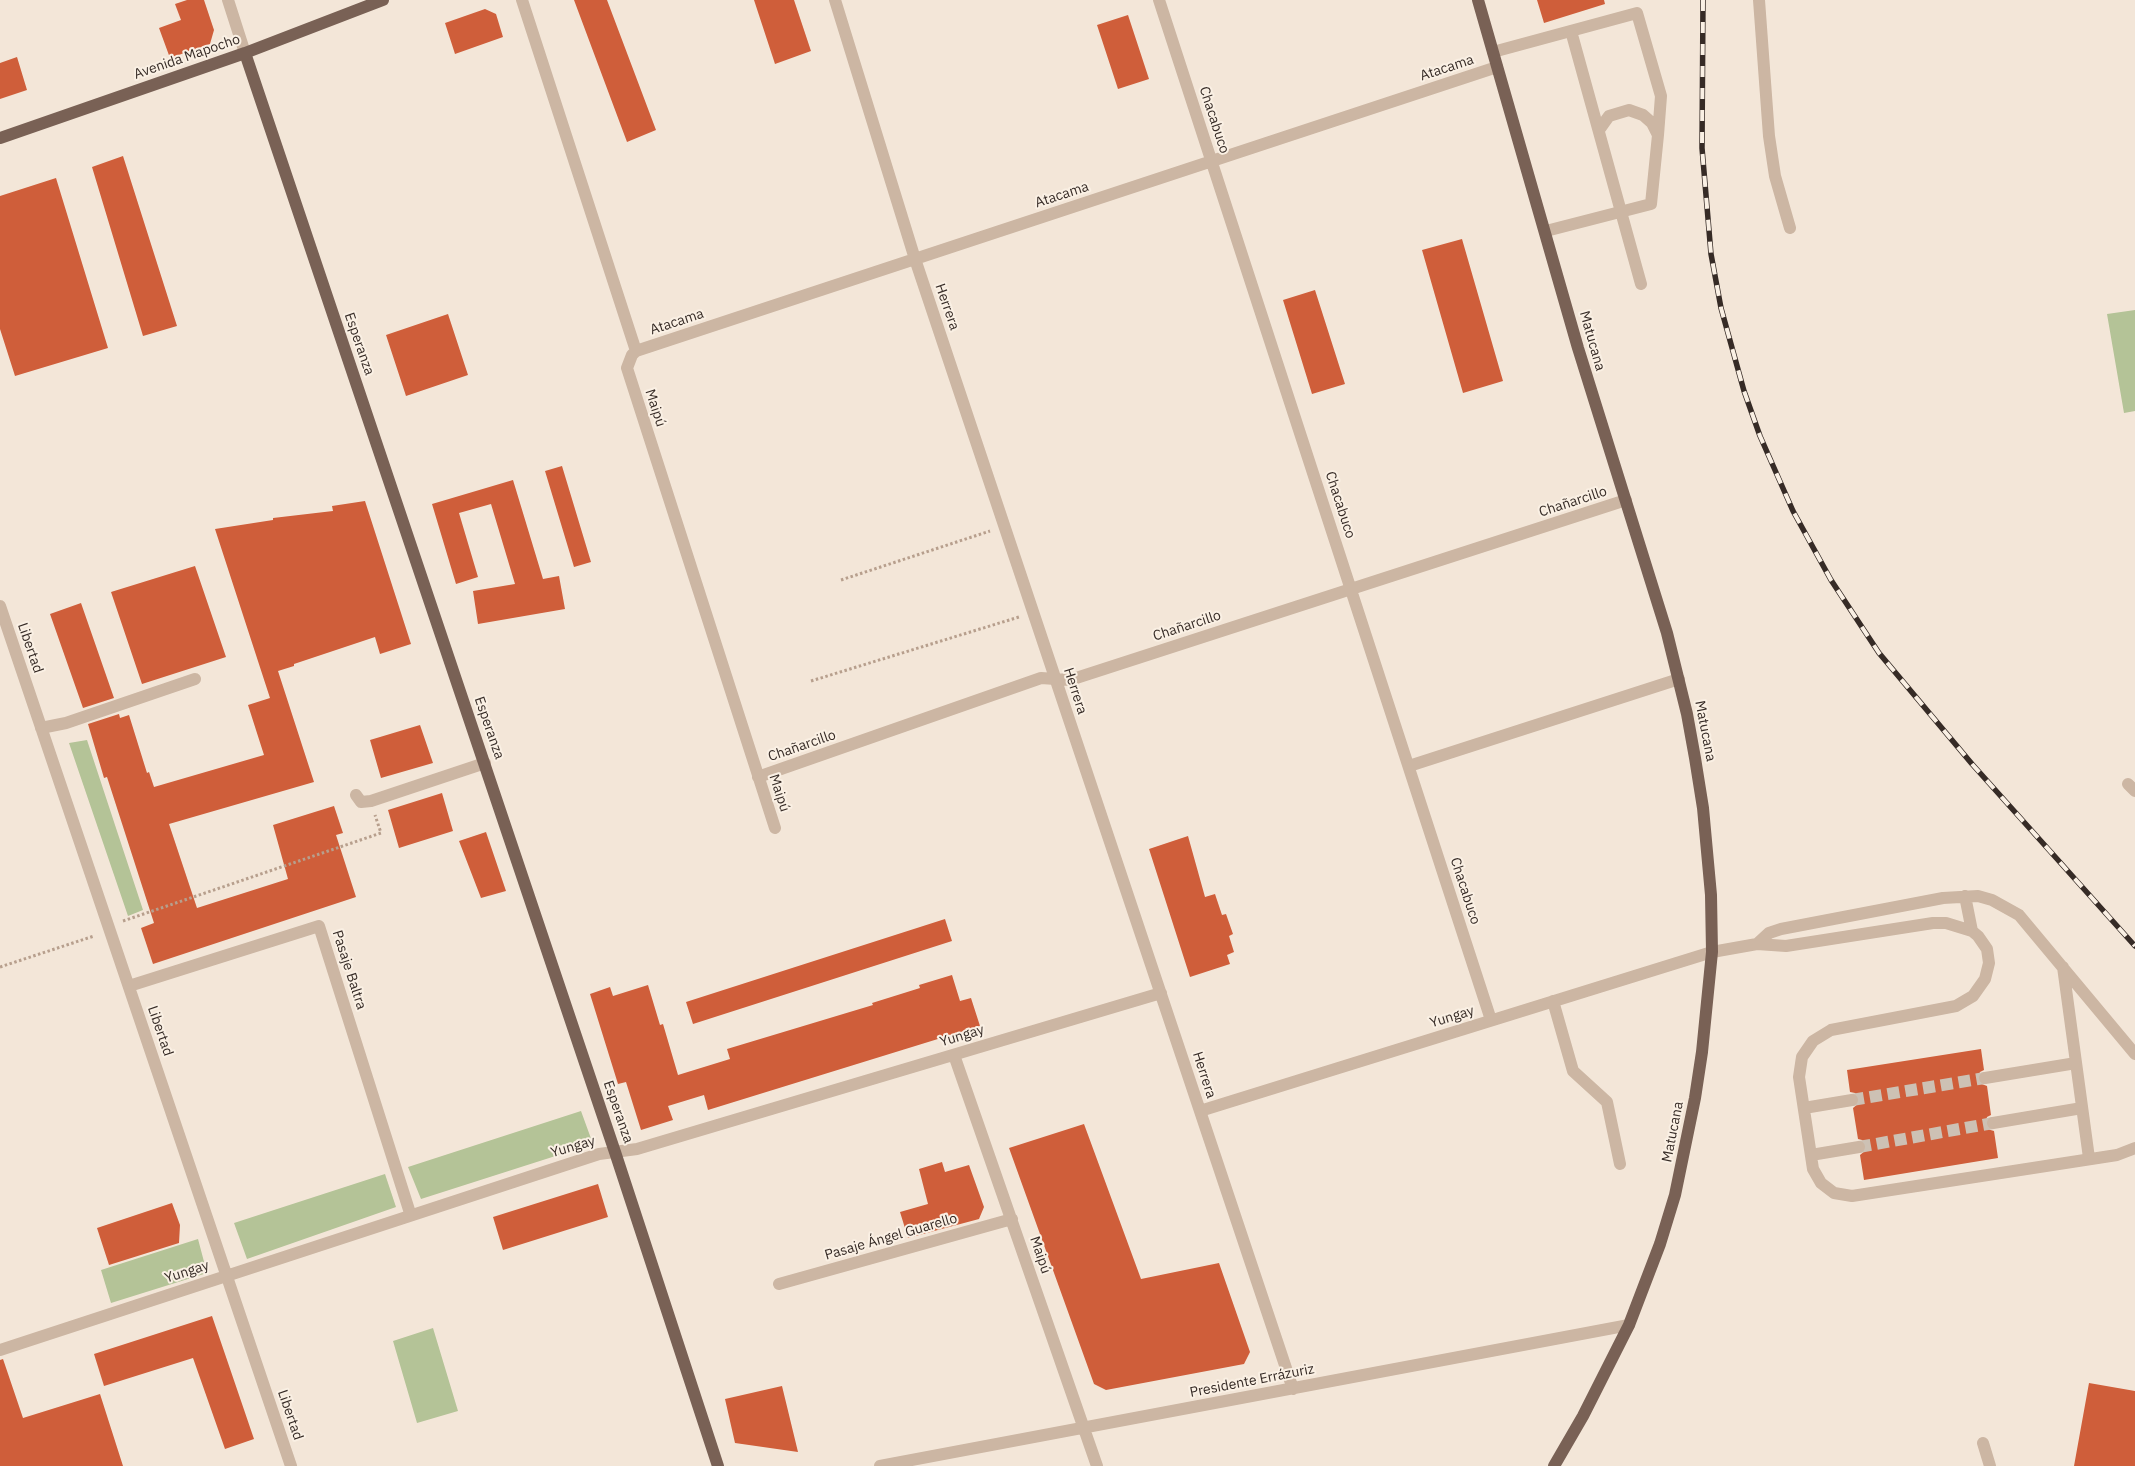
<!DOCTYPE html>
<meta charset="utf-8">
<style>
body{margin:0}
canvas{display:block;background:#f3e6d8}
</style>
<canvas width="2135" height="1466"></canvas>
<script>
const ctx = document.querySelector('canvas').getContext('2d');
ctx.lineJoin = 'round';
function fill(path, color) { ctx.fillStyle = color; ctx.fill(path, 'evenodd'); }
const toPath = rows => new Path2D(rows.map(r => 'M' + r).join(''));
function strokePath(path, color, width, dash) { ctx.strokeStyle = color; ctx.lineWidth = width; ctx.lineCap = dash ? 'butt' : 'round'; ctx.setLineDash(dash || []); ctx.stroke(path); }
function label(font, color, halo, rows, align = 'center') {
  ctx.font = font + ' "IBM Plex Sans",sans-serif'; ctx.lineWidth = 4; ctx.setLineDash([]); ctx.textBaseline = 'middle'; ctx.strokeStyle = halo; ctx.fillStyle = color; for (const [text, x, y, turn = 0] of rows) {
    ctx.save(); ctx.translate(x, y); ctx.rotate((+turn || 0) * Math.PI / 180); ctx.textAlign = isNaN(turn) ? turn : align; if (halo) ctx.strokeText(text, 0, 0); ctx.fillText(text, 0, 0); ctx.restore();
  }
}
fill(toPath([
 [2135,310,2135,411,2124,413,2107,314],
 [87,740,143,910,128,916,69,743],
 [581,1111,593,1144,421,1199,408,1167],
 [385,1174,396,1207,247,1259,234,1223],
 [198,1239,207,1273,111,1303,101,1270],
 [433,1328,458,1411,417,1423,393,1341]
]), '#b4c397');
fill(toPath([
 [187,0,204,0,214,30,210,44,170,58,159,28,181,20,175,4],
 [574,0,607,0,656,130,627,142],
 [754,0,794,0,811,51,775,64],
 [1537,0,1604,0,1605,4,1544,23],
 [485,9,496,14,503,37,455,54,445,23],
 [1128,15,1149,79,1118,89,1097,25],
 [17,57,27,90,0,99,0,63],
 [123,156,177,326,143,336,92,167],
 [56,178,108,348,15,376,0,329,0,196],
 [1462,239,1503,381,1463,393,1422,250],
 [1315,290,1345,384,1312,394,1283,300],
 [448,314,468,375,406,396,386,335],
 [562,466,591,562,574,567,545,471],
 [513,480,543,579,559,576,565,609,478,624,473,591,515,584,491,504,459,513,478,577,456,584,432,504],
 [365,501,411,644,380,654,375,637,294,664,294,666,278,671,314,782,169,824,197,908,288,879,273,825,334,806,343,833,336,835,356,897,153,964,141,928,154,923,107,777,104,778,88,724,119,714,120,718,129,715,147,773,149,772,154,787,264,755,248,705,270,698,215,529,273,520,273,518,333,511,332,506],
 [195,566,226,657,142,684,111,592],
 [81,603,114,698,83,708,50,614],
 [420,725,433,763,381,778,370,740],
 [442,793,453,831,399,848,388,810],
 [486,832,506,891,481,898,459,841],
 [1188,836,1205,897,1215,894,1222,915,1226,914,1233,934,1229,936,1234,952,1227,955,1230,964,1190,977,1149,849],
 [945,919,952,941,693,1024,686,1002],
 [952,975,960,1001,971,998,980,1026,708,1110,704,1095,668,1106,673,1120,641,1130,626,1082,618,1084,590,994,610,987,613,996,648,985,660,1025,663,1024,678,1075,730,1059,727,1049,873,1005,872,1003,920,988,919,985],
 [1981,1049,1984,1070,1980,1072,1977,1079,1979,1083,1987,1086,1991,1115,1987,1117,1985,1124,1987,1129,1994,1131,1998,1158,1864,1180,1860,1155,1866,1150,1867,1145,1862,1140,1858,1139,1853,1108,1859,1103,1860,1098,1855,1093,1850,1092,1847,1070],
 [1084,1124,1141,1279,1219,1263,1250,1352,1244,1364,1106,1390,1094,1384,1009,1148],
 [942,1162,945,1172,969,1165,984,1207,979,1219,908,1238,900,1212,928,1204,919,1169],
 [598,1184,608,1217,503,1250,493,1217],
 [172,1203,180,1225,179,1243,109,1265,97,1228],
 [212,1316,254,1439,225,1449,193,1358,104,1386,94,1354],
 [3,1359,23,1418,100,1394,123,1466,0,1466,0,1360],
 [2089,1383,2135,1391,2135,1466,2074,1466],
 [782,1386,798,1452,735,1443,725,1399]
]), '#cf5e3a');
strokePath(toPath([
 [1852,1100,1985,1078],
 [1859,1147,1993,1123]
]), '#cdc1b4', 12, [12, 6]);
strokePath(toPath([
 [841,580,990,531],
 [811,681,1019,617],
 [123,921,381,833,375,815],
 [0,967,94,936]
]), '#b79f8d', 3, [2.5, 2.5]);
strokePath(toPath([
 [228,0,245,53],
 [522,0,636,351],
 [835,0,915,259,1293,1389],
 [1159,0,1491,1020],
 [1759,0,1769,136,1775,176,1790,228],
 [1571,31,1641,284],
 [1493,52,1637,13,1661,96,1658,135],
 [1546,231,1651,204,1658,135,1652,123,1643,115,1629,110,1609,116,1599,130],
 [0,606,291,1466],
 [41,728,66,723,195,679],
 [1409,766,1679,679],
 [758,777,1041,678,1070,680,1626,500],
 [2128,784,2135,791],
 [356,795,361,802,371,801,485,763],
 [775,828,627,368,632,355,636,351,1497,67],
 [1965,896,1972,931],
 [1757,944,1769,933,1781,929,1943,898,1978,896,1992,900,2019,915,2135,1054],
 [2063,967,2089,1158],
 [129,986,319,926,410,1213],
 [1553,1001,1573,1071,1607,1102,1620,1164],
 [954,1055,1097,1466],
 [1985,1078,2076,1063],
 [1804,1108,1852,1100],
 [1200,1111,1712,952,1757,944,1786,946,1933,923,1946,923,1972,931,1978,936,1987,949,1989,963,1985,979,1973,996,1956,1006,1831,1030,1813,1041,1802,1057,1799,1077,1813,1169,1821,1183,1834,1193,1852,1196,2117,1155,2135,1148],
 [1993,1123,2082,1108],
 [1811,1155,1859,1147],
 [779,1284,1012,1219],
 [0,1350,599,1154,637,1149,1161,993],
 [1983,1443,1990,1466],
 [880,1466,1629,1325]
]), '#ccb6a3', 12);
strokePath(toPath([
 [1478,0,1578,348,1667,633,1687,714,1695,758,1703,808,1711,895,1712,952,1702,1052,1695,1098,1675,1195,1660,1244,1629,1325,1583,1416,1554,1466],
 [245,53,615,1152,718,1466],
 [0,138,245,53,383,0]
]), '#796155', 12);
const rail = toPath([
 [1703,0,1702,148,1711,254,1721,308,1744,391,1760,436,1793,511,1831,580,1879,653,1972,764,2135,946]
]);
strokePath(rail, '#362b26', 5.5);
strokePath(rail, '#faf0e4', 4, [11]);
label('14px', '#362b26', '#faf0e4', [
 ["Avenida Mapocho",187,57,-19],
 ["Atacama",1447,68,-18],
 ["Chacabuco",1214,120,72],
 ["Atacama",1062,195,-18],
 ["Herrera",947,307,71],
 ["Atacama",677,322,-18],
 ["Matucana",1592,341,74],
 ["Esperanza",359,344,71],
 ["Maipú",655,408,72],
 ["Chañarcillo",1573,502,-18],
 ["Chacabuco",1340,505,72],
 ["Chañarcillo",1187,626,-18],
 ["Libertad",30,648,71],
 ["Herrera",1075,691,72],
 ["Esperanza",489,728,71],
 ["Matucana",1705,731,79],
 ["Chañarcillo",802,746,-19],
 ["Maipú",779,793,72],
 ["Chacabuco",1465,891,72],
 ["Pasaje Baltra",349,970,72],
 ["Yungay",1452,1017,-17],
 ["Libertad",160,1031,71],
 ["Yungay",962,1036,-17],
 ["Herrera",1204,1075,72],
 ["Esperanza",618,1112,71],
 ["Matucana",1673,1132,-79],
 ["Yungay",573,1147,-16],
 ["Pasaje Ángel Guarello",891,1237,-16],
 ["Maipú",1040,1255,71],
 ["Yungay",187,1272,-18],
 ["Presidente Errázuriz",1252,1381,-11],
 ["Libertad",290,1415,71]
]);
</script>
